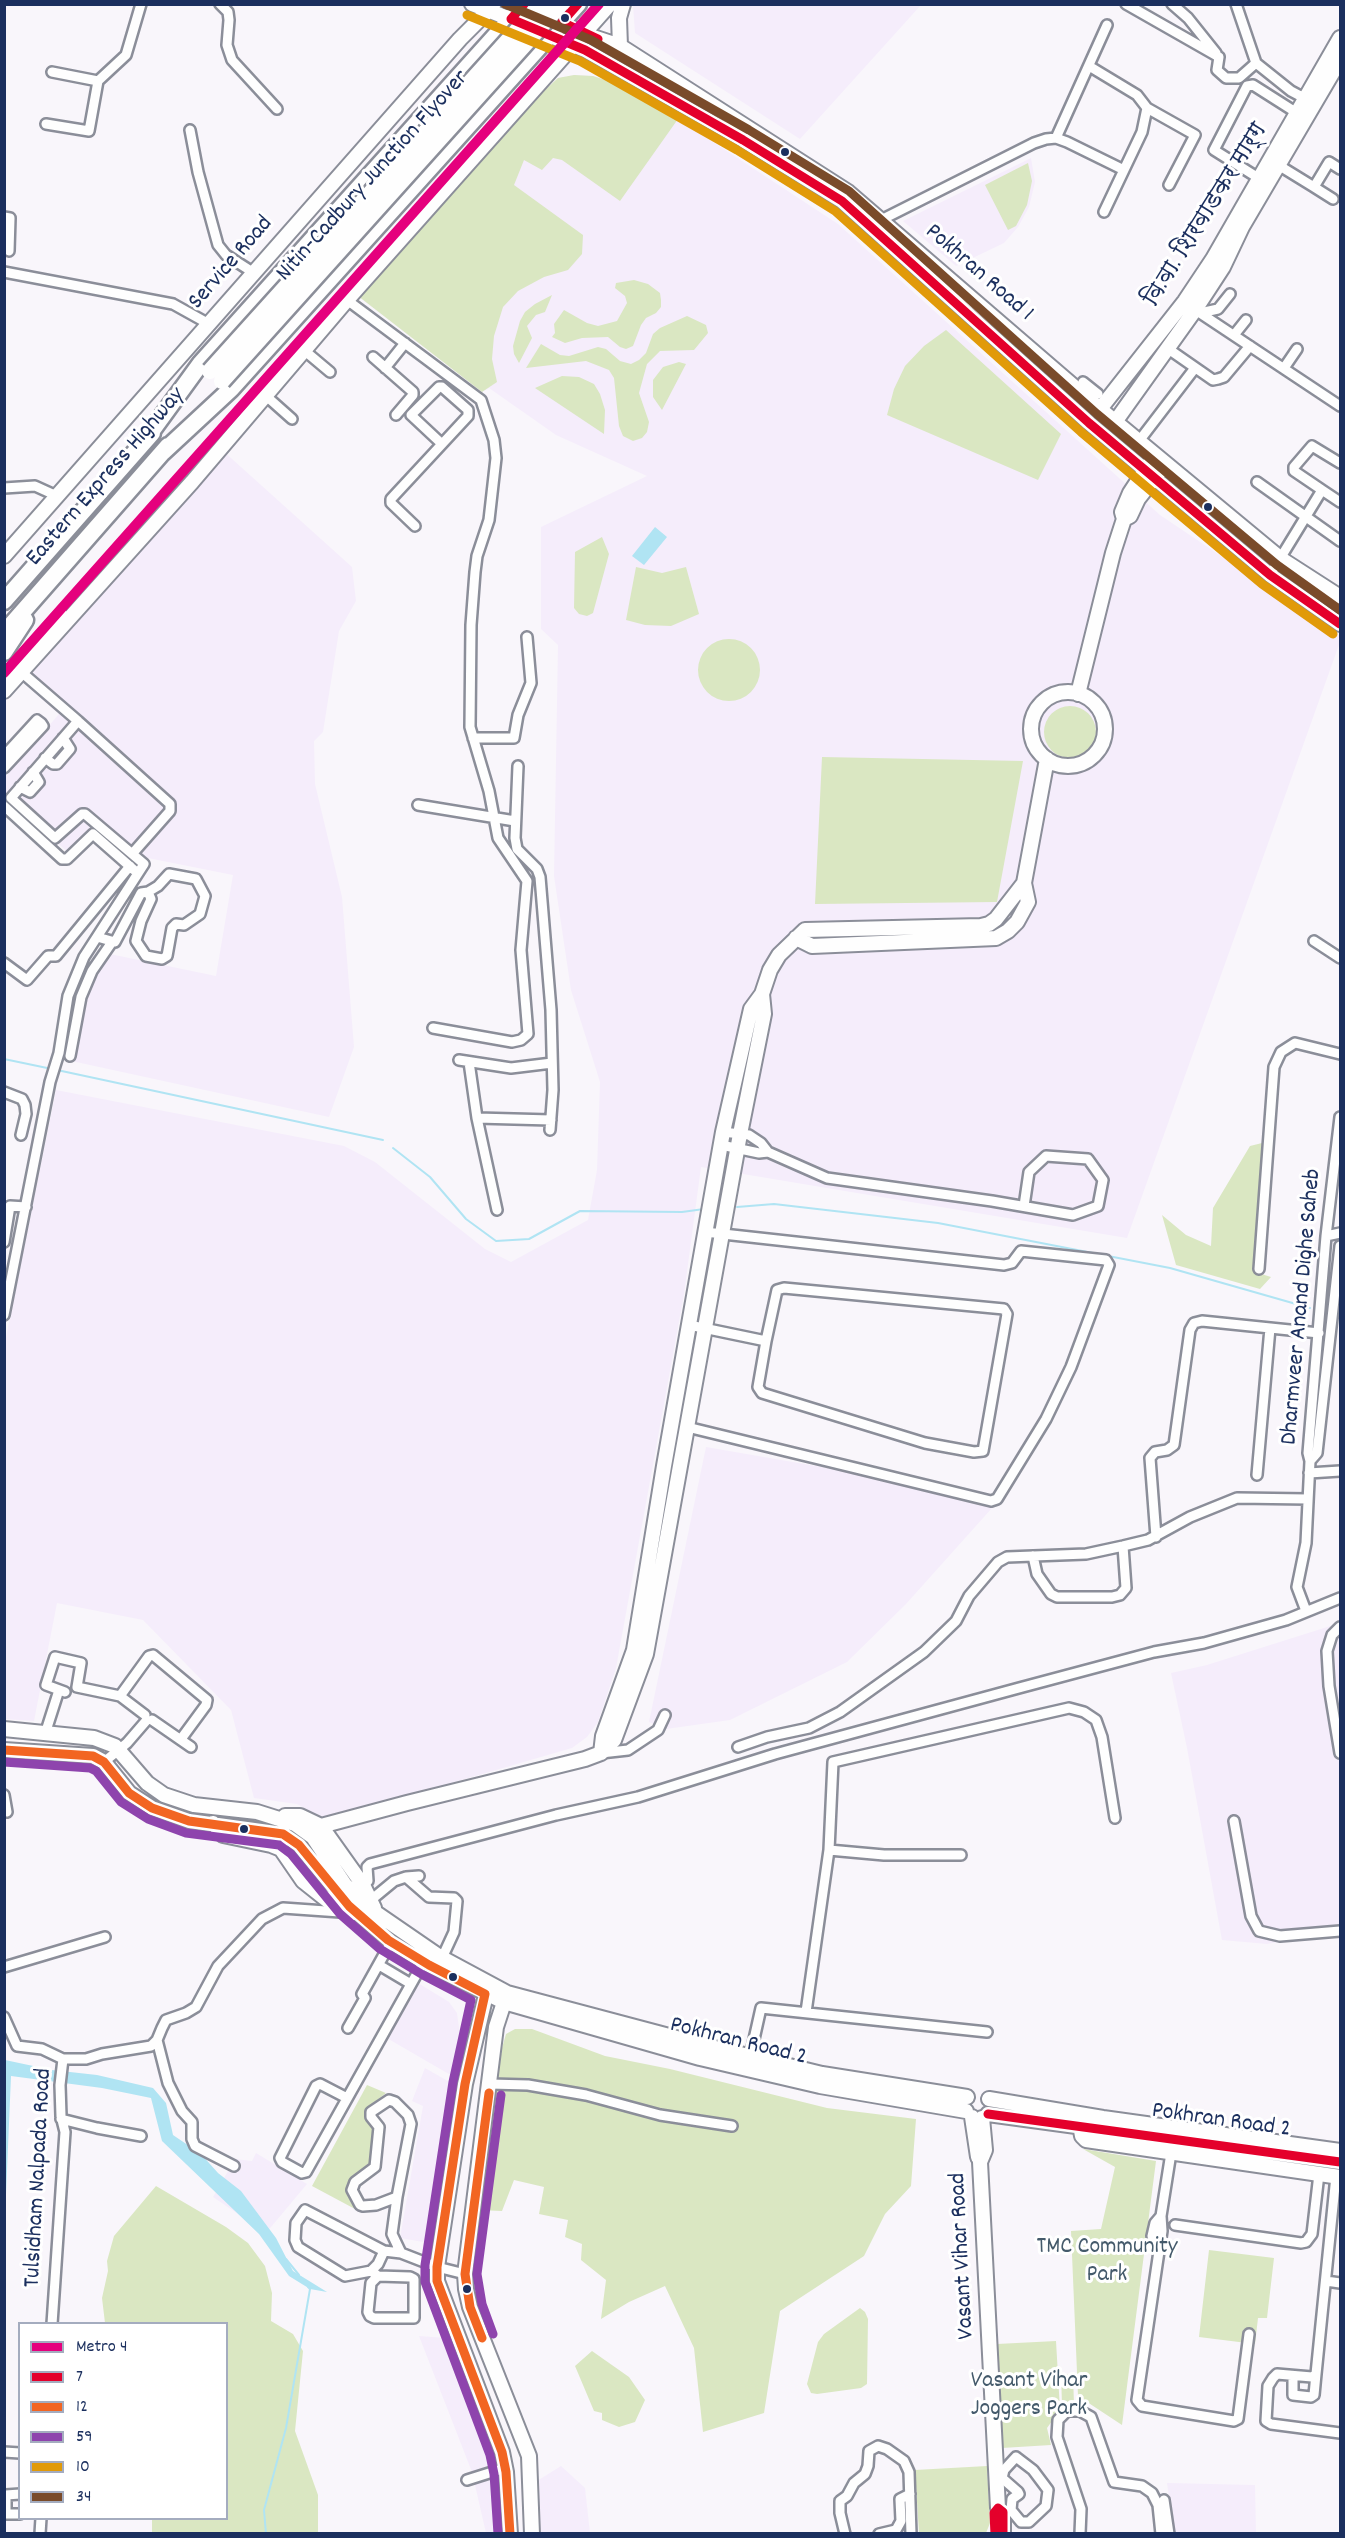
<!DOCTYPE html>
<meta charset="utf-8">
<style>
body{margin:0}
#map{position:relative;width:1345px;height:2538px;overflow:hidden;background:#f9f6fb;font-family:Dekko,sans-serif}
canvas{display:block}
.frame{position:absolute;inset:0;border:6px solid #1b2f5e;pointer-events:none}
.legend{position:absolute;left:18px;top:2322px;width:210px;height:198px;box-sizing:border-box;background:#fff;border:2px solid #a4acbf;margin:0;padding:8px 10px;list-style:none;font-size:18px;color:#1b2f5e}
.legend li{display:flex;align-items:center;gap:12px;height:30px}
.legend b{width:30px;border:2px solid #a4acbf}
</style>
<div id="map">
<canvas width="1345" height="2538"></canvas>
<div class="frame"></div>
<ul class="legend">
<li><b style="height:8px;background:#e5007d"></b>Metro 4</li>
<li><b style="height:8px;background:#e4002b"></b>7</li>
<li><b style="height:8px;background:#f26522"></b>12</li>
<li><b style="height:8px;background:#8e44ad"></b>59</li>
<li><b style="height:8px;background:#e19a09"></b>10</li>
<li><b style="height:8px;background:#7a4b2a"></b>34</li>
</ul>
</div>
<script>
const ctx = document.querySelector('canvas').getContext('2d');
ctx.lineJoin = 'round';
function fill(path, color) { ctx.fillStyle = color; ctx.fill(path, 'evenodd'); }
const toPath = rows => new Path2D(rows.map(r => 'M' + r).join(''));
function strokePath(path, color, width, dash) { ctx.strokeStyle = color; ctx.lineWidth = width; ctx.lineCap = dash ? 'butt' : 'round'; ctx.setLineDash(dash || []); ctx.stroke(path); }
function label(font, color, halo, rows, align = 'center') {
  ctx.font = font + ' Dekko,"Playpen Sans Deva",sans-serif'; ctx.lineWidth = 6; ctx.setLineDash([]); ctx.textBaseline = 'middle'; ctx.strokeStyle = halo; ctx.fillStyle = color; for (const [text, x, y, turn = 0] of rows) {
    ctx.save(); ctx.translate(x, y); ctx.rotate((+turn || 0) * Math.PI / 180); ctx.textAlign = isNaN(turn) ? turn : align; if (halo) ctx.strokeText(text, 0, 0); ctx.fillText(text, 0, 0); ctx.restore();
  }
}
fill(toPath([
 [633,5,633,4,921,5,800,139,635,33],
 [574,75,593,76,612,82,678,119,838,224,1160,515,1340,636,1340,642,1127,1238,701,1167,684,1294,616,1668,598,1722,587,1737,572,1748,320,1821,310,1811,297,1804,254,1798,231,1710,143,1620,57,1603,34,1721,5,1719,4,1347,56,1090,344,1146,375,1162,485,1249,511,1262,588,1220,597,1170,600,1082,571,990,554,876,558,645,541,629,541,527,647,476,556,435,489,388,482,392,358,296,558,78],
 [1031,158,1035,182,1029,207,1018,227,1004,243,956,266,903,221],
 [221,449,352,567,356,601,339,631,323,732,314,741,315,784,342,897,354,1047,329,1117,67,1060,76,997,87,973,105,953,216,976,233,875,143,857,100,820,70,854,5,797,5,777,59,714,24,683],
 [706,1447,1001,1498,906,1604,847,1662,730,1720,666,1729,649,1722],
 [1340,1623,1340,1930,1267,1944,1222,1940,1187,1748,1171,1673,1207,1665],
 [418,1983,449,2002,457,2013,460,2035,454,2077,385,2037],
 [425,2068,453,2084,429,2243,400,2238,423,2106,412,2101],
 [256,2153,307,2184,266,2233,213,2197,235,2159,252,2161],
 [419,2336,446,2338,494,2453,499,2472,504,2533,486,2533,472,2472],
 [561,2466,585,2488,590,2533,540,2533,537,2481],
 [1167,2483,1255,2485,1256,2533,1174,2533]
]), '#f5edfb');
fill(toPath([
 [574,75,593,76,612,82,678,119,620,201,562,160,553,158,542,170,524,160,514,185,583,235,582,254,568,270,544,277,518,291,503,307,494,336,492,359,497,382,482,392,358,296,532,102,558,78],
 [1028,163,1032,181,1027,205,1016,226,1008,230,985,185],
 [634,280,648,284,660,293,661,300,661,307,656,313,646,318,641,325,633,346,626,349,620,347,608,337,582,338,565,343,552,337,555,333,554,324,564,310,587,323,598,326,617,321,627,303,625,296,615,288,616,283],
 [552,295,545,312,536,315,527,326,532,338,519,363,514,354,513,346,520,321,525,312,535,304],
 [687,316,706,325,708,333,694,350,660,351,647,364,639,393,649,422,647,432,642,438,633,441,623,436,619,426,614,378,609,370,586,361,526,368,541,344,560,355,569,356,598,347,606,349,620,361,631,364,639,360,646,353,653,334,660,328],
 [946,330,1061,434,1038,480,887,415,894,389,905,366,924,346],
 [679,362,686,364,662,410,653,397,653,380,663,367],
 [562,376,579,377,594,384,600,394,605,410,604,434,535,388],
 [602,537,609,554,593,613,587,616,579,614,574,608,575,552],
 [636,567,662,573,686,567,699,614,671,626,645,625,626,620],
 '698 670a31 31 0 1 1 62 0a31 31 0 1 1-62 0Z',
 '1044 732a26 26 0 1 1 52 0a26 26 0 1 1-52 0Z',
 [822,757,1023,761,997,902,815,904],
 [1262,1143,1255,1272,1271,1277,1260,1289,1176,1265,1162,1215,1186,1235,1211,1246,1213,1208,1250,1146],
 [515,2029,532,2029,605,2056,670,2069,827,2108,916,2119,911,2186,885,2214,864,2256,780,2311,764,2413,703,2432,694,2348,665,2286,629,2302,601,2319,606,2280,581,2260,582,2244,565,2237,568,2220,539,2214,544,2187,514,2180,502,2211,479,2210,502,2048,506,2034],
 [367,2085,386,2093,367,2108,364,2117,374,2129,370,2165,356,2174,349,2192,355,2209,312,2186],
 [1083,2149,1156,2161,1122,2425,1078,2396,1071,2231,1101,2229,1115,2167],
 [156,2186,226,2227,248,2243,265,2266,272,2293,271,2321,293,2334,303,2351,295,2431,318,2495,318,2533,152,2533,152,2519,226,2518,226,2324,105,2323,102,2298,108,2271,107,2261,114,2236],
 [1209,2250,1274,2258,1267,2318,1258,2318,1255,2344,1199,2337],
 [860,2308,865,2312,868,2319,867,2384,861,2388,817,2394,811,2393,807,2384,818,2342,824,2334],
 [1056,2341,1060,2410,1047,2428,1051,2445,1002,2448,997,2344],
 [592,2351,629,2377,645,2400,635,2422,619,2427,602,2420,602,2413,594,2411,575,2366],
 [1061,2374,1073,2374,1074,2405,1062,2405],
 [987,2466,990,2523,986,2533,919,2533,915,2470]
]), '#dae7c2');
fill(toPath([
 [655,527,667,537,644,565,632,556],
 [5,2060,52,2070,97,2075,153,2088,166,2103,173,2135,201,2154,218,2173,241,2191,276,2238,293,2271,327,2292,310,2289,289,2276,259,2234,162,2141,151,2098,102,2088,11,2076,5,2218]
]), '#b0e4f3');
strokePath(toPath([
 [4,1059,52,1069],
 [57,1070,383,1140],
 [393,1148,430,1177,466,1219,496,1241,529,1239,580,1211,682,1212,704,1209],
 [737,1207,774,1204,938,1223,1170,1268,1310,1308],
 [286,2259,299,2275],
 [266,2534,264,2510,286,2428,310,2289,308,2287]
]), '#b0e4f3', 2);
const street = toPath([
 [220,4,228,12,229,20,227,45,232,60,277,109],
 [1126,4,1219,57,1217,70,1226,78,1239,78,1256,63],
 [1172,4,1188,18,1216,53],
 [1236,4,1256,63,1291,91,1308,100],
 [1089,66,1137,95,1147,108,1142,132,1104,212],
 [52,72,98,81],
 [1147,108,1195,135,1169,185],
 [46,124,89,131,98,81,126,55,141,4],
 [190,130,198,172,218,245,226,255,254,273],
 [1056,138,1107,25],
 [1275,163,1314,187,1329,162,1340,169],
 [1260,179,1214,150,1247,86,1253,85,1297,113],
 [1314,187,1333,199],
 [4,217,10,218,9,251],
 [881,220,1034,143,1046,139,1056,138,1067,142,1124,170],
 [4,272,173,304,209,324],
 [347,300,481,400,494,440,496,458,489,520,477,556,475,572,471,625,470,727,489,791,498,838,527,881,521,950,528,1034,521,1040,512,1042,433,1028],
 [1191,307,1340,406],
 [1200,313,1218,309,1230,294],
 [1234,335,1246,320],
 [1167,348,1213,380,1218,379,1224,377,1250,346],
 [305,351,330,372],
 [373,357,413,392,413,395,396,415],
 [385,368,405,343],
 [1284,368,1297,349],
 [1083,382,1098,394],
 [265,395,292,419],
 [1139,441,1195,368],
 [1257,482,1340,541],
 [4,488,35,486,57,496],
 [1322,490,1340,502],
 [415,526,391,503,391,499,468,416,468,410,442,387,439,387,411,415,442,444],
 [1270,575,1322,490,1294,471,1294,467,1312,446,1340,463],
 [78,721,170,804,170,811,132,854],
 [473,738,514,738,518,715,531,683,527,637],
 [4,756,37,720,41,723,43,726,4,768],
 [45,758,53,764,57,764,70,749,63,738],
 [518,766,515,838,517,849,537,869,540,877,551,1010,553,1090,550,1130],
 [20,787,30,792,39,782,33,772],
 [418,805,515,821],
 [4,806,62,859,67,859,93,834,134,870],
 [97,937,115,942,141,893,148,892,158,886,169,874,196,879,205,896,200,914,184,925,176,924,172,928,167,956,162,959,146,956,136,941,141,921,151,899,148,892],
 [1314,941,1340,958],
 [4,963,27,980,48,956,56,956,130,866],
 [70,1056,81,997,92,971,112,942],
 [459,1060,511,1068,552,1063],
 [469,1062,477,1118,551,1120],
 [4,1092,22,1099,25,1105,26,1114,21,1135],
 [477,1118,497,1210],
 [721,1145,759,1153,768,1152,761,1143,749,1135,723,1132],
 [768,1152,827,1178,992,1201,1073,1215,1098,1206,1103,1180,1088,1159,1046,1156,1029,1172,1024,1206],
 [1326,1236,1340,1233],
 [4,1242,10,1206,26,1207],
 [1259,1269,1274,1067,1281,1052,1295,1043,1340,1054],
 [4,1315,50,1082,59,1053,68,996,84,957,144,864,85,814,82,814,55,838,11,798,78,721,19,670],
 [689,1325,766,1341,758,1387,762,1393,925,1443,974,1452,983,1451,1007,1314,1004,1309,784,1288,777,1290,766,1341],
 [687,1427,991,1501,997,1499,1046,1419,1071,1367,1109,1265,1106,1260,1021,1251,1012,1263,1004,1265,705,1232],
 [1310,1461,1317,1453,1340,1246],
 [1309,1473,1340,1471],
 [1257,1475,1270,1328],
 [1156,1537,1150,1458,1155,1452,1167,1450,1174,1445,1190,1330,1194,1323,1202,1321,1319,1333],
 [1033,1556,1037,1574,1051,1594,1057,1597,1112,1597,1120,1595,1126,1588,1123,1546],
 [1306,1611,1297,1587,1306,1543,1310,1461,1308,1453,1326,1236,1340,1117],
 [1340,1627,1332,1635,1327,1651,1329,1686,1340,1753],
 [65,1692,46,1685,55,1657,81,1663,77,1687,120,1696,145,1715],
 [120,1696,149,1656,153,1655,207,1700,206,1705,181,1739],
 [152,1720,191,1747],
 [45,1734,59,1690],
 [738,1747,767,1737,809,1728,840,1712,924,1652,956,1621,969,1596,998,1562,1007,1557,1086,1554,1123,1546,1148,1540,1190,1517,1237,1498,1308,1499],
 [601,1753,628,1750,658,1730,665,1715],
 [104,1762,127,1743,146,1721],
 [4,1795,7,1812],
 [1234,1821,1251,1916,1259,1931,1280,1936,1340,1931],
 [829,1850,884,1855,961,1855],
 [406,1877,419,1876],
 [363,1885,368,1881,367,1867,370,1864,556,1815,638,1797,775,1754,1019,1688,1154,1652,1204,1643,1286,1620,1340,1598],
 [371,1900,394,1881,406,1877,429,1897,454,1898,457,1901,454,1932,442,1958],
 [379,1965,411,1984],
 [4,1967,105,1937],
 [806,2012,829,1850,833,1762,1069,1708,1084,1712,1096,1720,1102,1737,1115,1818],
 [4,2017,17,2046,42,2049,63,2059,86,2059,102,2054,151,2046,157,2040],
 [348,2028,365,1998,362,1994,391,1942],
 [750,2057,761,2008,987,2032],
 [490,2084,528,2085,586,2095,660,2115,732,2126],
 [347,2098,320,2084,316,2086,280,2158,282,2162,302,2173,306,2172,424,1961],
 [61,2119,97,2128,141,2136],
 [1171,2153,1161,2216,1162,2231,1137,2400,1142,2406,1234,2421,1238,2419,1249,2334],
 [234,2166,195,2146,192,2139,192,2122,182,2111,168,2083,157,2040,162,2028,166,2020,186,2013,196,2007,218,1966,262,1919,283,1908,340,1912],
 [1336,2176,1316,2374,1312,2377,1277,2374,1273,2378,1268,2386,1266,2421,1271,2424,1340,2433],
 [397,2197,411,2124,408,2115,395,2102,389,2100,371,2112,371,2117,379,2127,375,2167,355,2182,352,2190,360,2205,363,2206,376,2205,397,2197,392,2234,401,2253],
 [1175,2225,1301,2243,1306,2242,1312,2234,1319,2174],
 [1152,2236,1155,2223,1161,2216],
 [384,2251,378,2264,371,2271,345,2276,298,2247,295,2240,296,2223,305,2210,384,2251,401,2253,437,2267,465,2274],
 [371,2271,378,2276,410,2277,414,2279,414,2318,374,2318,370,2316,368,2312,371,2283,378,2276],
 [1326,2281,1340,2283],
 [52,2324,65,2132,61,2116,60,2085,63,2059],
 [1293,2376,1293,2395,1311,2397,1314,2395,1316,2374],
 [4,2452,20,2453],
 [1016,2457,1033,2470,1048,2490,1046,2506,1029,2522,1021,2522,1011,2510,1012,2499,1019,2494,1018,2492,1002,2478,1004,2470,1016,2457],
 [467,2480,505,2468],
 [1164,2500,1169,2534],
 [4,2514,20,2514],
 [6,2514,6,2495,20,2494],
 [40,2534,41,2518],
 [845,2534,840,2513,840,2501,847,2496,854,2483,865,2474,868,2466,869,2451,878,2446,887,2449,904,2461,909,2472,911,2534],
 [879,2534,896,2530,901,2521,900,2499,910,2494],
 [1080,2534,1081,2509,1057,2437,1058,2420,1067,2411,1080,2411,1091,2417,1114,2482,1142,2486,1152,2493,1158,2505,1161,2534]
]);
const secondary = toPath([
 [472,4,518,22],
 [555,19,584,34,620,46,848,192,1100,409,1281,559,1340,597],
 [541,32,585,50,743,140,842,201,1089,423,1270,575,1340,624],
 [620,46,619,18,623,4],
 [1100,409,1185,301,1213,259,1340,38],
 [1115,422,1195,310,1223,267,1242,227,1340,60],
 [1124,519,1130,516,1138,499,1160,471],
 [4,556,460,39,493,6],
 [8,675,61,616],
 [4,691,192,482,347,300,610,4],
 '1031 729a37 37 0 1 1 74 0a37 37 0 1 1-74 0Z',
 [1078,694,1113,553,1124,519,1122,512,1130,493,1149,464],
 [796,938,812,946,996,938,1008,931,1017,922,1028,902,1024,883,1047,759],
 [4,1729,94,1738,115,1746,147,1783,164,1795,194,1805,257,1812,295,1824,313,1837,345,1885,376,1913,440,1957,507,1993,703,2045,822,2074,967,2097],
 [4,1750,93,1756,104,1762,129,1793,152,1808,189,1821,283,1834,299,1845,349,1906,391,1942,429,1965,504,2002,700,2058,820,2086,966,2111],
 [601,1753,603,1736,634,1650,664,1466,723,1132,751,1009,762,994,770,970,779,955,805,930,981,926,989,924,996,919,1024,883],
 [285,1816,300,1816,321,1826,363,1885,374,1908],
 [213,1823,223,1835,271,1845,281,1849,303,1881,337,1908,354,1913],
 [321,1826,407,1803,585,1759,601,1753,614,1740,646,1654,740,1134,764,1014,762,994],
 [488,1986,465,2084,437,2267,437,2281,502,2452,506,2472,510,2534],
 [507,1993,496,2027,465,2274,466,2289,470,2307,529,2456,532,2534],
 [989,2099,1103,2118,1340,2151],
 [988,2114,1340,2162],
 [972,2117,978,2157],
 [982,2118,985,2150,980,2162,998,2508,1003,2512,1003,2534],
 [1080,2125,1082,2136,1086,2140,1340,2177]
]);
const highway = toPath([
 [145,440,201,363,524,4],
 [162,453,231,389,578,4],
 [4,601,152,433],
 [4,633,168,446],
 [4,652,25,620]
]);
strokePath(street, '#8b8e99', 14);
strokePath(secondary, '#8b8e99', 18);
strokePath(highway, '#8b8e99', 21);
strokePath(street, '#fefefe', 9);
strokePath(secondary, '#fefefe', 14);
strokePath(highway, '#fefefe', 16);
const highwayBridge = toPath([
 [210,371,541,4],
 [222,381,561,4]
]);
strokePath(highwayBridge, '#8b8e99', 21, []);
strokePath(highwayBridge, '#fefefe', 16);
strokePath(toPath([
 [524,4,511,19,585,50,743,140,842,201,1089,423,1270,575,1340,624],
 [578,4,562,22,598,39],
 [988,2114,1340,2162],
 [995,2534,994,2513,998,2508,1003,2512,1003,2534]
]), '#e4002b', 9);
strokePath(toPath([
 [4,1750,93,1756,104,1762,129,1793,152,1808,189,1821,283,1834,299,1845,349,1906,388,1940,429,1965,485,1994,465,2084,437,2267,437,2281,502,2452,506,2472,510,2534],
 [482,2338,470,2307,465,2274,489,2093]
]), '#f26522', 9);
strokePath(toPath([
 [4,1762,90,1768,96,1771,121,1802,148,1819,186,1833,279,1845,291,1854,340,1914,380,1949,423,1975,471,2000,453,2082,425,2265,425,2282,490,2455,494,2474,498,2534],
 [493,2334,482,2304,477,2274,501,2095]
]), '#8e44ad', 9);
strokePath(toPath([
 [467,15,580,61,737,150,835,211,1081,432,1262,584,1333,634]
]), '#e19a09', 9);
strokePath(toPath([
 [505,4,591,40,749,130,849,191,1097,414,1277,565,1340,610]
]), '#7a4b2a', 9);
strokePath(toPath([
 [4,673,599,4]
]), '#e5007d', 10);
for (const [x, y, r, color] of [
 [565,18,5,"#1b2f5e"],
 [785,152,5,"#1b2f5e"],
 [1208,507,5,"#1b2f5e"],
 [244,1829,5,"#1b2f5e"],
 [453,1977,5,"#1b2f5e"],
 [467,2289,5,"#1b2f5e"]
]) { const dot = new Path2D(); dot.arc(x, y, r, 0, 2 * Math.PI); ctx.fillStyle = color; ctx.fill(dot); strokePath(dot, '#fff', 2); }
label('24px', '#1b2f5e', '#fff', [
 ["Nitin-Cadbury Junction Flyover",374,177,-48],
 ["वि.वा. शिरवाडकर मार्ग",1207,216,-58],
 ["Service Road",232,264,-49],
 ["Pokhran Road 1",978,274,41],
 ["Eastern Express Highway",107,478,-49],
 ["Dharmveer Anand Dighe Saheb",1303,1307,-85],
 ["Pokhran Road 2",738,2043,14],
 ["Pokhran Road 2",1221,2122,8],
 ["Tulsidham Nalpada Road",40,2178,-87],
 ["Vasant Vihar Road",964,2256,-93]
]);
label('24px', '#445a6b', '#fff', [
 ["TMC Community",1107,2249],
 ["Park",1107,2277],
 ["Vasant Vihar",1029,2383],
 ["Joggers Park",1029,2411]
]);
</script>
